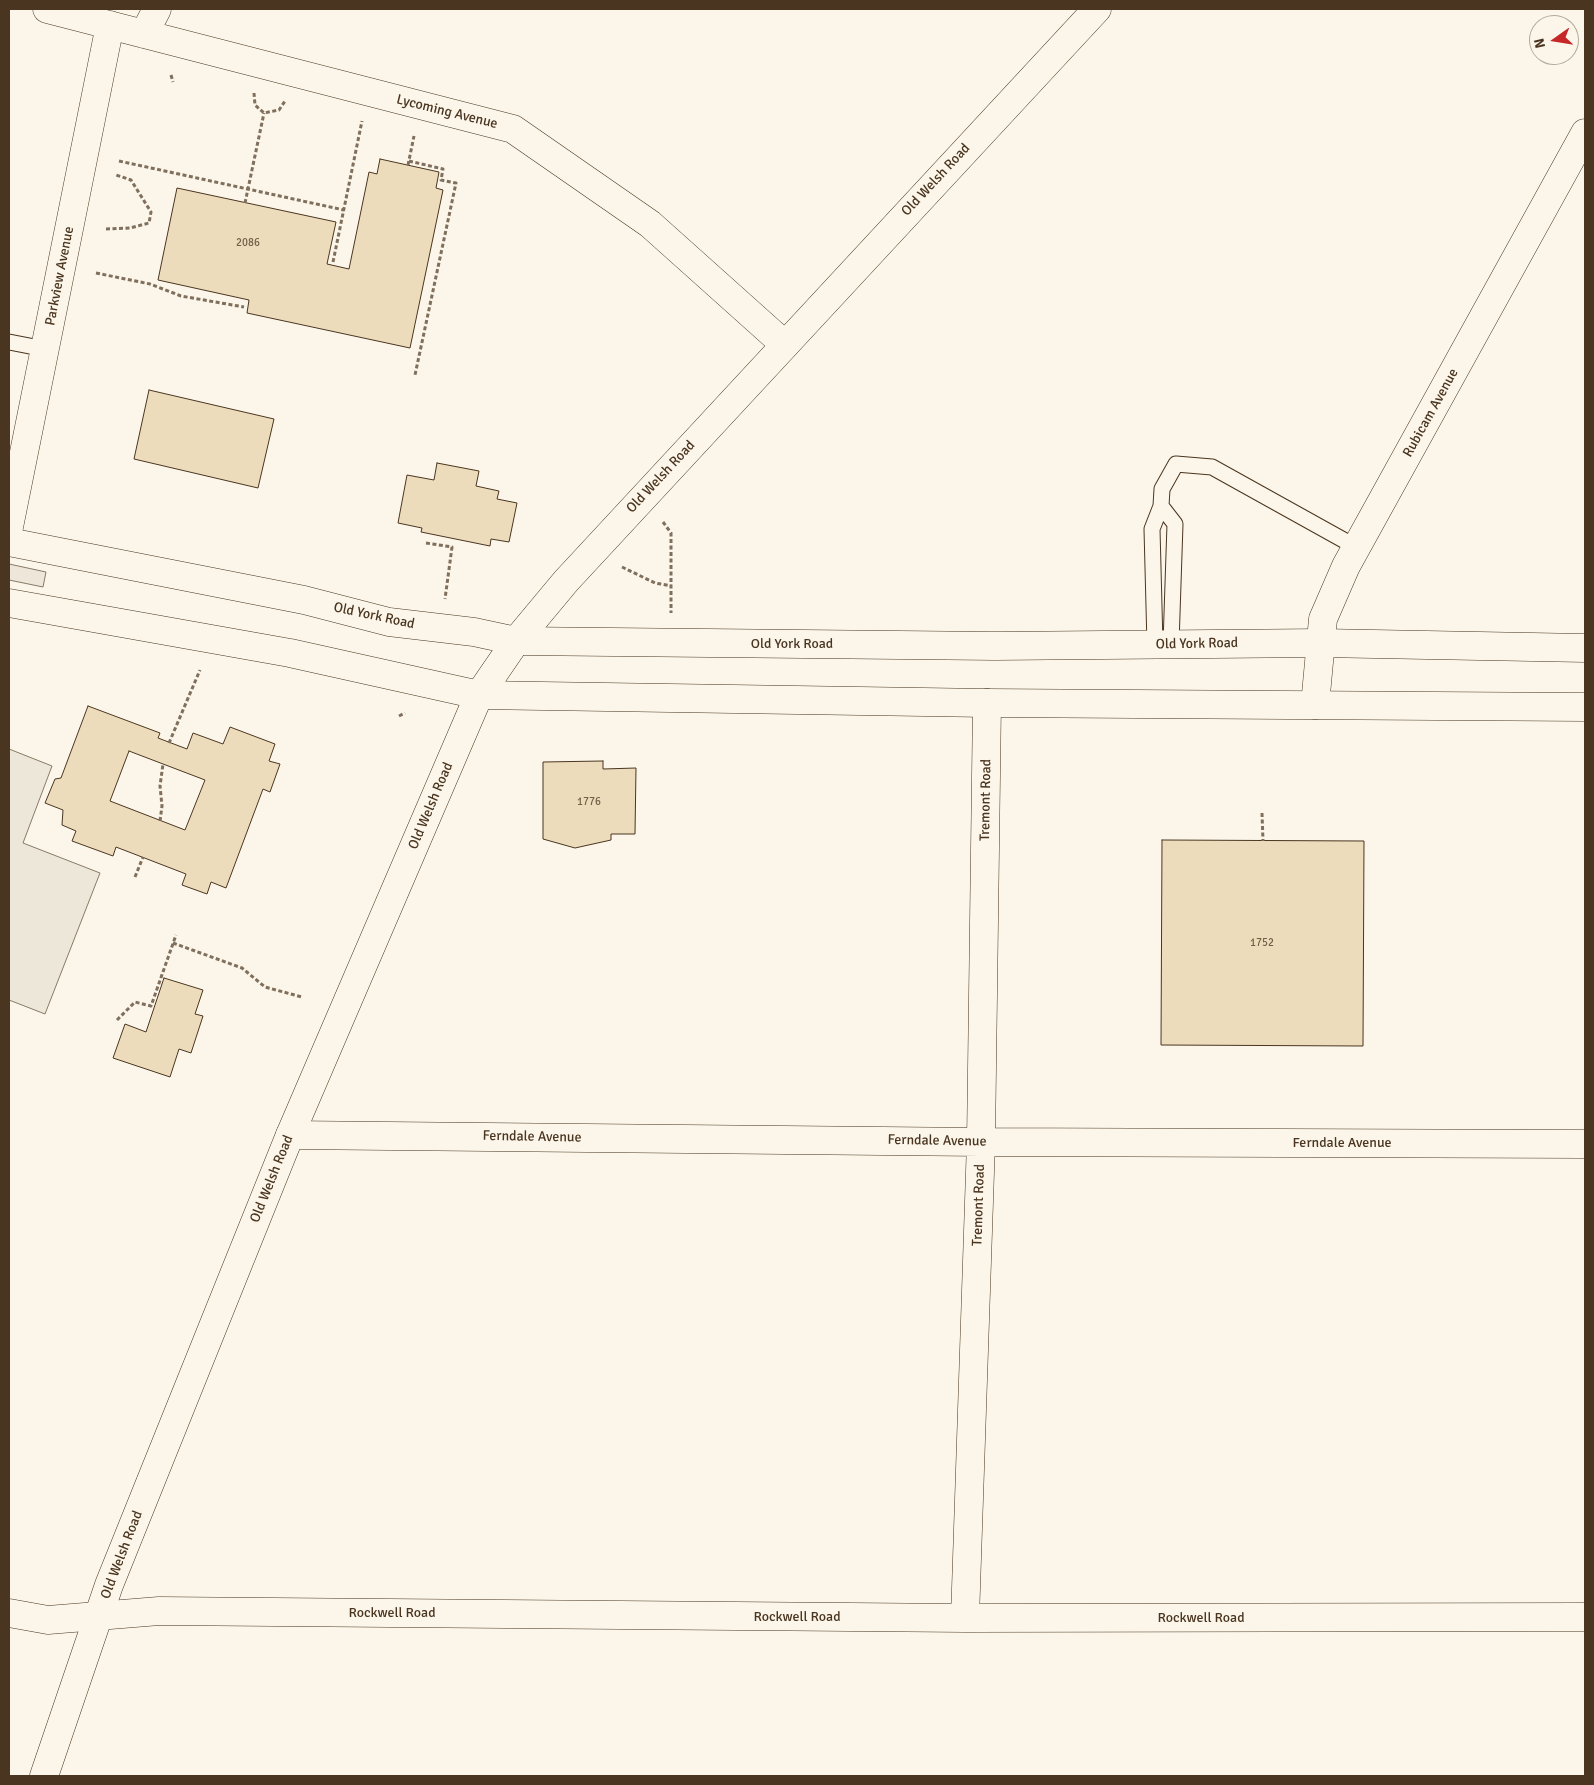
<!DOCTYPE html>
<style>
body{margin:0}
#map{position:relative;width:1594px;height:1785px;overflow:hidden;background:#fbf6e9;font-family:Signika,sans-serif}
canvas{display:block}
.frame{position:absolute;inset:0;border:10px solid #4a3520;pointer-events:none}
.north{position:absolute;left:1529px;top:15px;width:50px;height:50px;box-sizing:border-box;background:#fbf6e9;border:1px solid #b4a999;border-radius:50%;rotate:257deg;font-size:14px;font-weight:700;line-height:20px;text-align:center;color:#4a3520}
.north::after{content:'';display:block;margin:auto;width:18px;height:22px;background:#c62828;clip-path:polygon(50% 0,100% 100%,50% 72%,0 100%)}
</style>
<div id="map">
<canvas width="1594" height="1785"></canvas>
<div class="frame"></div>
<div class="north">N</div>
</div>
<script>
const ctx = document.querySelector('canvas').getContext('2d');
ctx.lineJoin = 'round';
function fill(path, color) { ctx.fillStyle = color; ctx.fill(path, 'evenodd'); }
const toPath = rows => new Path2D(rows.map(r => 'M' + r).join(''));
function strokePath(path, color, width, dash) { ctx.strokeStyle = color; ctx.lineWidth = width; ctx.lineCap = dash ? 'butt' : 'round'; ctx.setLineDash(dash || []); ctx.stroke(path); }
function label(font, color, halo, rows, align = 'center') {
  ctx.font = font + ' Signika,sans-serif'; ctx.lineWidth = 4; ctx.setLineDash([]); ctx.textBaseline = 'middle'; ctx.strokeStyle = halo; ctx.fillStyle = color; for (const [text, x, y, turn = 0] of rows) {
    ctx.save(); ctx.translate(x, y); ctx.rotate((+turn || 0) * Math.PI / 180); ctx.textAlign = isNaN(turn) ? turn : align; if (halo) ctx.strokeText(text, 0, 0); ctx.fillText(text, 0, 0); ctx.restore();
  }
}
const green = toPath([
 [9,564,46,572,43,587,9,580,9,564]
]);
fill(green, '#ede6d9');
strokePath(green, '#887966', 1);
const parking = toPath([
 [9,749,52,766,23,843,100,873,45,1014,9,1000,9,749]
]);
fill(parking, '#ede7d9');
strokePath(parking, '#887966', 1);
const building = toPath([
 [380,159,439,172,436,188,443,190,410,348,247,313,249,300,158,280,177,188,336,222,327,264,349,269,369,172,377,174,380,159],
 [149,390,274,419,258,488,134,459,149,390],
 [437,463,479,471,476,486,499,491,497,499,517,503,509,542,491,539,490,546,421,532,422,528,398,523,407,475,434,480,437,463],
 [88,706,160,733,158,738,187,749,193,733,223,744,230,727,275,744,269,761,280,764,270,792,263,789,226,888,211,882,207,894,182,885,186,874,116,847,113,856,72,841,76,831,62,825,63,810,45,803,55,779,61,778,88,706],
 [129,751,205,780,185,830,110,801,129,751],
 [603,761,603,769,636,768,635,834,611,834,611,840,575,848,543,839,543,762,603,761],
 [1162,840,1364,841,1363,1046,1161,1045,1162,840],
 [164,978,203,990,195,1014,203,1016,191,1053,179,1049,170,1077,113,1058,125,1024,146,1032,164,978]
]);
fill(building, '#ecdcbc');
strokePath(building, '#4a3520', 1);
const service = toPath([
 [9,342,45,349],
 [1161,506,1175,524,1171,644],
 [1155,645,1152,529,1161,506,1162,489,1176,464,1212,467,1356,547]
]);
const minor = toPath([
 [47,9,513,129,650,224,784,344],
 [144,34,157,9],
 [9,527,110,25],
 [1315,705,1323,619,1346,566,1585,133],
 [290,1135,981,1142,1585,1144],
 [9,1613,48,1620,159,1611,965,1618,1585,1617],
 [965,1618,981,1142,987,703]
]);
const secondary = toPath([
 [44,1776,109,1585,290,1135,479,695]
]);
const primary = toPath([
 [479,695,516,641,566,581,1097,9]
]);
const trunk = toPath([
 [9,542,304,600,389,622,474,632,516,641,995,646,1321,643,1585,648],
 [9,603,290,653,479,695,987,703,1585,707]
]);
strokePath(service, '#4a3520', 17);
strokePath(minor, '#4a3520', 29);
strokePath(secondary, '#4a3520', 29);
strokePath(primary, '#4a3520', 29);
strokePath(trunk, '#4a3520', 29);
strokePath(toPath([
 [171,75,173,82],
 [254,93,255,105,264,113,279,110,285,101],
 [119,161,344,210],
 [409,161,443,169,441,180,456,183,415,375],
 [408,165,414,136],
 [245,203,264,113],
 [106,229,130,228,149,223,151,212,131,180,116,175],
 [333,262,362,121],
 [96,273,150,284,181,296,244,307],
 [663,522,671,533,671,613],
 [426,543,452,547,445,599],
 [622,567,655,583,672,586],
 [399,716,405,713],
 [169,743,200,670],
 [1262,813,1263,841],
 [160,821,162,806,160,786,163,764],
 [135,877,143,857],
 [173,943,242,968,265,987,302,997],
 [117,1020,135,1002,151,1006,176,935]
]), '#7f6f5c', 3, [4, 2.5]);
strokePath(service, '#fbf6e9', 15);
strokePath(minor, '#fbf6e9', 28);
strokePath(secondary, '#fbf6e9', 28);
strokePath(primary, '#fbf6e9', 28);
strokePath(trunk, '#fbf6e9', 28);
label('11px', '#725f47', null, [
 ["2086",248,243],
 ["1776",589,802],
 ["1752",1262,943]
]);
label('14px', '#4a3520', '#fbf6e9', [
 ["Lycoming Avenue",447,112,14],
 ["Old Welsh Road",936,180,-47],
 ["Parkview Avenue",60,276,-79],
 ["Rubicam Avenue",1431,413,-61],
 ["Old Welsh Road",661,477,-47],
 ["Old York Road",374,616,12],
 ["Old York Road",792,644],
 ["Old York Road",1197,644,-1],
 ["Tremont Road",986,800,-89],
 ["Old Welsh Road",431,806,-67],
 ["Ferndale Avenue",532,1137,1],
 ["Ferndale Avenue",937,1141,1],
 ["Ferndale Avenue",1342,1143],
 ["Old Welsh Road",272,1179,-68],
 ["Tremont Road",979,1205,-88],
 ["Old Welsh Road",122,1555,-69],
 ["Rockwell Road",392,1613],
 ["Rockwell Road",797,1617],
 ["Rockwell Road",1201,1618]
]);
</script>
